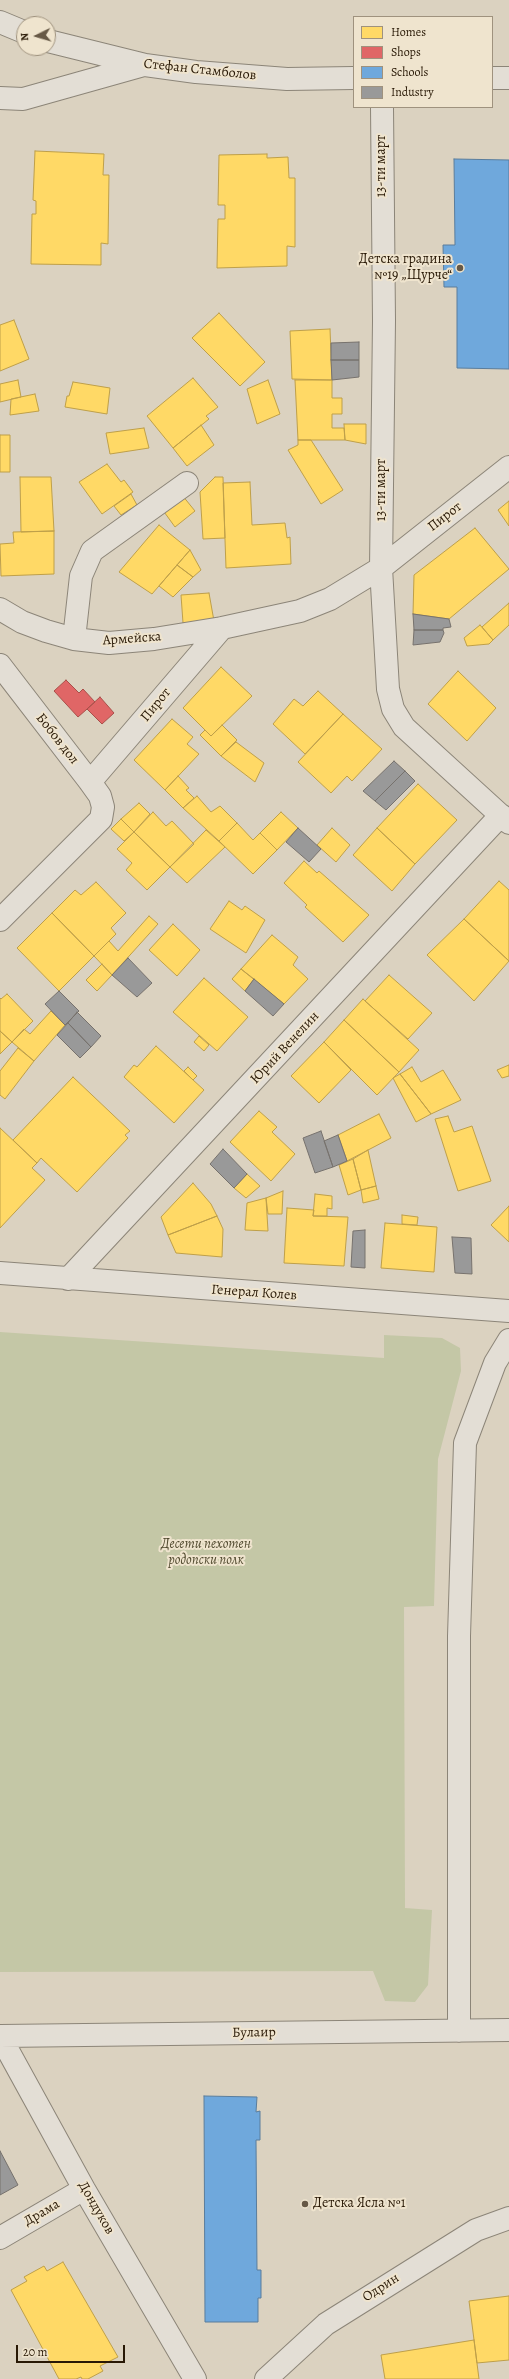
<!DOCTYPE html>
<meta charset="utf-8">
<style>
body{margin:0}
#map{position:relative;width:509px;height:2379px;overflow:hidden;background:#dbd2c0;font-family:Alegreya,serif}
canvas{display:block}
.legend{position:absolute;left:353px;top:16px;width:140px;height:92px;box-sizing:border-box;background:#efe4ce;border:1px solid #9f927e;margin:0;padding:5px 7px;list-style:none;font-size:12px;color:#281805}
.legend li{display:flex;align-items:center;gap:8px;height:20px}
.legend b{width:20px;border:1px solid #9f927e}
.north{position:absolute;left:16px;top:16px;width:40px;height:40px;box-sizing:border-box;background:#efe4ce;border:1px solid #9f927e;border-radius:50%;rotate:265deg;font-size:11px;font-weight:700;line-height:16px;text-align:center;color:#281805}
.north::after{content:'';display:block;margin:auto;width:14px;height:18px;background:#675946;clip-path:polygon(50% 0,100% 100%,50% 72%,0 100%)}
.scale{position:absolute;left:16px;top:2345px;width:109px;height:18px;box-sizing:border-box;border:2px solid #281805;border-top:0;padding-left:5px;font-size:12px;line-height:14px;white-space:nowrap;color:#281805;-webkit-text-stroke:3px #efe4ce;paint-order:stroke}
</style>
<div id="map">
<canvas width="509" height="2379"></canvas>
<ul class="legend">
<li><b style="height:11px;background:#ffd966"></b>Homes</li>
<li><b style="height:11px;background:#e06666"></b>Shops</li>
<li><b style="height:11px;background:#6fa8dc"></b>Schools</li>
<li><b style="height:11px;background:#999"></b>Industry</li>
</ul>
<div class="north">N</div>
<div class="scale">20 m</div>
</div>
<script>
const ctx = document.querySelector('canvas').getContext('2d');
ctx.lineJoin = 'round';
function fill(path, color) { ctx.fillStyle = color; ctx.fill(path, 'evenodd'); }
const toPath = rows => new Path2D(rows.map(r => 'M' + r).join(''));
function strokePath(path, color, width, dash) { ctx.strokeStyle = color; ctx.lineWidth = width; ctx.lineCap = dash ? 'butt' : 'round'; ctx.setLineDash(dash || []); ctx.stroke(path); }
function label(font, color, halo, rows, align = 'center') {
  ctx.font = font + ' Alegreya,serif'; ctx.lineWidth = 4; ctx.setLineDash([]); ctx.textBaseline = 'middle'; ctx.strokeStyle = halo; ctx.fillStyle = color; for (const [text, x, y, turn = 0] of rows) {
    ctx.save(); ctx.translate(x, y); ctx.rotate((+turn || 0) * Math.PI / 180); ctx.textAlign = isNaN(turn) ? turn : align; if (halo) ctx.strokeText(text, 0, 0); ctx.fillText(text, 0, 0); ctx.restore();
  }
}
fill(toPath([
 [0,1332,384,1358,384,1335,442,1338,460,1348,461,1371,438,1459,434,1606,404,1607,405,1908,432,1910,428,1985,415,2002,385,2001,373,1971,0,1972]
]), '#c4c7a6');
const homes = toPath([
 [35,151,104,154,103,175,109,175,108,244,101,243,101,265,31,264,32,214,36,214,36,201,33,200,35,151],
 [267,154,267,158,288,157,289,178,295,178,295,247,287,246,287,266,217,268,218,219,225,219,225,205,218,205,219,155,267,154],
 [219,313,265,362,240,386,192,338,219,313],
 [14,320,29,359,0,371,0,325,14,320],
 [330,329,332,380,292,379,290,331,330,329],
 [193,378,218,407,206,416,209,419,173,448,147,416,193,378],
 [18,380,21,397,0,402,0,384,18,380],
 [268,380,280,414,257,424,247,389,268,380],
 [295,380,332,380,332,398,342,398,342,414,332,414,332,428,344,428,345,440,298,440,295,380],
 [73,382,110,388,107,414,65,407,67,396,69,396,73,382],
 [35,394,39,411,10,415,11,399,35,394],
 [344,424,366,424,366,444,345,440,344,424],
 [201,425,214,445,187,466,173,448,201,425],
 [144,428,149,448,110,454,106,433,144,428],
 [0,435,10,435,10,472,0,472,0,435],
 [298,440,311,440,343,490,321,504,288,450,298,445,298,440],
 [107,464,121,482,124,480,133,492,102,514,79,482,107,464],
 [20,477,51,477,54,531,21,532,20,477],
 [215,477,223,477,225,538,203,539,200,492,215,477],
 [250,482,252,525,285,523,287,538,290,537,291,564,226,568,223,483,250,482],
 [131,494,137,505,121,515,114,506,131,494],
 [182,495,195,511,175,527,162,509,182,495],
 [509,501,509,526,498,510,509,501],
 [159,525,190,550,152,594,119,572,159,525],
 [475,528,509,569,449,619,413,614,414,575,475,528],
 [54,531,54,574,1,576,0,544,14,543,13,532,54,531],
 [190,550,201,570,193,577,177,565,190,550],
 [177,565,193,577,173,597,159,586,177,565],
 [209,593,214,621,183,623,181,595,209,593],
 [509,603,509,625,493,640,482,627,509,603],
 [480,625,493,640,489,644,467,646,464,638,480,625],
 [221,667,252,696,211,736,183,708,221,667],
 [458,671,496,708,467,741,428,704,458,671],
 [318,691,343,714,305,754,273,724,294,699,303,706,318,691],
 [343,714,382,749,352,781,347,776,331,793,298,762,343,714],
 [172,719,193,737,187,744,199,754,165,790,134,760,172,719],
 [222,725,237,740,221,756,200,735,205,730,211,736,222,725],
 [236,742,264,763,255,782,221,756,236,742],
 [178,776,189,788,186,790,194,798,183,808,165,790,178,776],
 [418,784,457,820,415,864,377,828,418,784],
 [197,796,211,812,220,806,237,823,219,841,183,808,197,796],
 [139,803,150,814,134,832,121,819,139,803],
 [153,812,166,826,172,821,194,844,170,867,134,832,153,812],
 [281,812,298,828,277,850,260,833,281,812],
 [121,819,134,832,124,841,111,829,121,819],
 [237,823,253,840,260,833,277,850,253,874,219,841,237,823],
 [332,828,350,845,336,862,317,845,332,828],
 [377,828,415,864,392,891,353,855,377,828],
 [206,830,225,847,187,883,170,867,206,830],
 [134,832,170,867,147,890,126,870,132,863,117,849,134,832],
 [304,861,317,873,319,871,369,915,343,942,305,907,307,905,284,883,304,861],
 [499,881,509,890,509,961,464,919,499,881],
 [96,882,126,913,111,928,116,934,94,956,52,913,75,890,81,895,96,882],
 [229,901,242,910,245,906,265,920,246,953,210,929,229,901],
 [52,913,94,956,59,991,17,948,52,913],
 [149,916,158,924,112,975,94,956,109,941,118,951,149,916],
 [464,919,509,961,474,1001,427,955,464,919],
 [173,924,200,950,177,976,149,950,173,924],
 [272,935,298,957,293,965,308,979,284,1004,241,969,272,935],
 [102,964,112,975,97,991,86,980,102,964],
 [241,969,254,979,245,991,232,979,241,969],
 [389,975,432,1013,408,1039,365,1001,389,975],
 [204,978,248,1017,217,1051,173,1012,204,978],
 [7,994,33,1021,12,1042,0,1031,0,998,1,999,7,994],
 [363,999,419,1050,399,1072,344,1020,363,999],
 [51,1011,65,1025,34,1061,12,1042,24,1029,30,1034,51,1011],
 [344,1020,399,1072,377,1095,324,1042,344,1020],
 [0,1031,12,1042,0,1054,0,1031],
 [199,1036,209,1045,204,1051,194,1042,199,1036],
 [324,1042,351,1070,319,1103,291,1076,324,1042],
 [156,1046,204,1090,174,1123,124,1077,134,1065,137,1067,156,1046],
 [18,1048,34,1061,5,1099,0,1095,0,1071,18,1048],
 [509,1065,509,1076,502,1078,497,1070,509,1065],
 [188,1067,197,1076,193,1080,184,1071,188,1067],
 [412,1067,421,1082,443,1070,461,1100,431,1114,400,1074,412,1067],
 [400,1074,431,1114,416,1122,393,1078,400,1074],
 [73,1077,130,1131,125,1135,128,1138,77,1192,41,1158,37,1163,13,1140,73,1077],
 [259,1111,277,1127,272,1132,295,1154,271,1181,230,1142,259,1111],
 [379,1114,391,1138,347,1161,338,1135,379,1114],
 [448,1116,454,1132,472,1126,491,1181,458,1191,435,1119,448,1116],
 [0,1128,37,1163,32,1168,45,1180,0,1228,0,1128],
 [368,1150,376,1186,361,1190,353,1159,368,1150],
 [353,1159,361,1190,348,1195,339,1165,353,1159],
 [247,1174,260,1186,246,1198,234,1188,247,1174],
 [193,1183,211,1204,217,1216,168,1235,161,1217,193,1183],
 [376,1186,379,1199,363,1203,361,1190,376,1186],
 [283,1191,282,1214,268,1214,266,1198,283,1191],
 [315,1194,332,1196,332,1209,327,1208,327,1216,313,1216,315,1194],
 [266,1198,268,1231,245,1230,247,1203,266,1198],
 [509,1206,509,1242,491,1225,509,1206],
 [287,1208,314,1210,313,1216,348,1217,344,1266,284,1263,287,1208],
 [402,1215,418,1217,417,1225,402,1224,402,1215],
 [217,1216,223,1229,222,1257,176,1253,168,1235,217,1216],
 [385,1223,437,1227,434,1272,381,1268,385,1223],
 [63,2262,118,2357,100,2366,103,2371,88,2379,82,2379,81,2377,76,2379,59,2379,11,2290,27,2281,24,2277,44,2266,47,2271,63,2262],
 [509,2296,509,2360,477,2363,469,2301,509,2296],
 [474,2340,479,2379,385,2379,381,2355,474,2340]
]);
fill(homes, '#ffd966');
strokePath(homes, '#be9f49', 1);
const shops = toPath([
 [66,680,79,693,83,689,95,702,78,717,54,691,66,680],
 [100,697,114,713,102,724,87,709,100,697]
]);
fill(shops, '#e06666');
strokePath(shops, '#a94f49', 1);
const schools = toPath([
 [454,159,509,160,509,369,457,368,457,287,444,287,443,245,455,245,454,159],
 [204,2096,257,2097,256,2112,260,2111,260,2140,256,2140,257,2270,261,2270,261,2298,258,2298,258,2322,205,2322,204,2096]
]);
fill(schools, '#6fa8dc');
strokePath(schools, '#5a7d9c', 1);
const industry = toPath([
 [359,342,359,360,331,360,331,343,359,342],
 [331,360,359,360,359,377,332,380,331,360],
 [413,614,449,619,451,627,443,628,443,630,414,630,413,614],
 [414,630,443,630,444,633,440,642,413,645,414,630],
 [394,761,405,771,375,801,363,791,394,761],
 [405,771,415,781,386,810,375,801,405,771],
 [298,828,321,849,309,862,286,842,298,828],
 [128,958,152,983,137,997,112,975,128,958],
 [254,979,284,1004,273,1016,245,991,254,979],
 [59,991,79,1011,65,1025,45,1004,59,991],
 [77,1012,101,1036,91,1047,68,1023,77,1012],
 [68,1023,91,1047,80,1058,57,1035,68,1023],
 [321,1131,333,1167,315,1173,303,1138,321,1131],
 [338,1135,347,1161,333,1167,324,1141,338,1135],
 [223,1149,247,1174,234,1188,210,1164,223,1149],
 [365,1230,365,1268,351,1267,353,1231,365,1230],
 [452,1237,471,1238,472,1274,455,1273,452,1237],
 [0,2151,18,2185,0,2195,0,2151]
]);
fill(industry, '#999');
strokePath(industry, '#77726d', 1);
const minor = toPath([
 [0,22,24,32],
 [48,41,145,65,196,72,287,79,354,78],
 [492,78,509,78],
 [0,98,23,99,144,65],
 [382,107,384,321,381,568,388,689,393,709,404,727,509,823],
 [0,609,22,622,46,631,74,639,109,643,154,639,222,628,300,611,330,599,381,568,509,467],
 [74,639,81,576,92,551,187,483],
 [0,665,90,782,100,796,103,807,101,819,0,920],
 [90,782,222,628],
 [0,1273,509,1311],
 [68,1279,501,815],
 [459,2031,459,1636,465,1443,495,1363,509,1340],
 [0,2036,509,2030],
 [0,2036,84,2189,195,2379],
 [0,2238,84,2189],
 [266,2379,326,2324,476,2230,509,2218]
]);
strokePath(minor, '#8c8578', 24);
strokePath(minor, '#e3ded5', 22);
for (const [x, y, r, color] of [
 [460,268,4,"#675946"],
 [305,2204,4,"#675946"]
]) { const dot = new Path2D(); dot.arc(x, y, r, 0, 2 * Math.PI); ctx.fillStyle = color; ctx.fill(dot); strokePath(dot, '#efe4ce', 1.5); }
label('14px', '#281805', '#efe4ce', [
 ["Стефан Стамболов",200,70,6],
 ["13-ти март",382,166,-90],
 ["13-ти март",382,490,-90],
 ["Пирот",445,517,-38],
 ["Армейска",132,639,-4],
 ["Пирот",156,705,-51],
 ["Бобов дол",57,739,52],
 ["Юрий Венелин",285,1048,-47],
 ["Генерал Колев",254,1293,4],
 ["Булаир",254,2033,-1],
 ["Дондуков",96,2208,60],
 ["Драма",42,2213,-30],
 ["Одрин",381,2288,-33]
]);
label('14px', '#281805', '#efe4ce', [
 ["Детска градина",452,260],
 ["№19 „Щурче“",452,276],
 ["Детска Ясла №1",313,2204,"left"]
], 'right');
label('italic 14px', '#514a2f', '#efe4ce', [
 ["Десети пехотен",206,1545],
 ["родопски полк",206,1561]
]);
</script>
